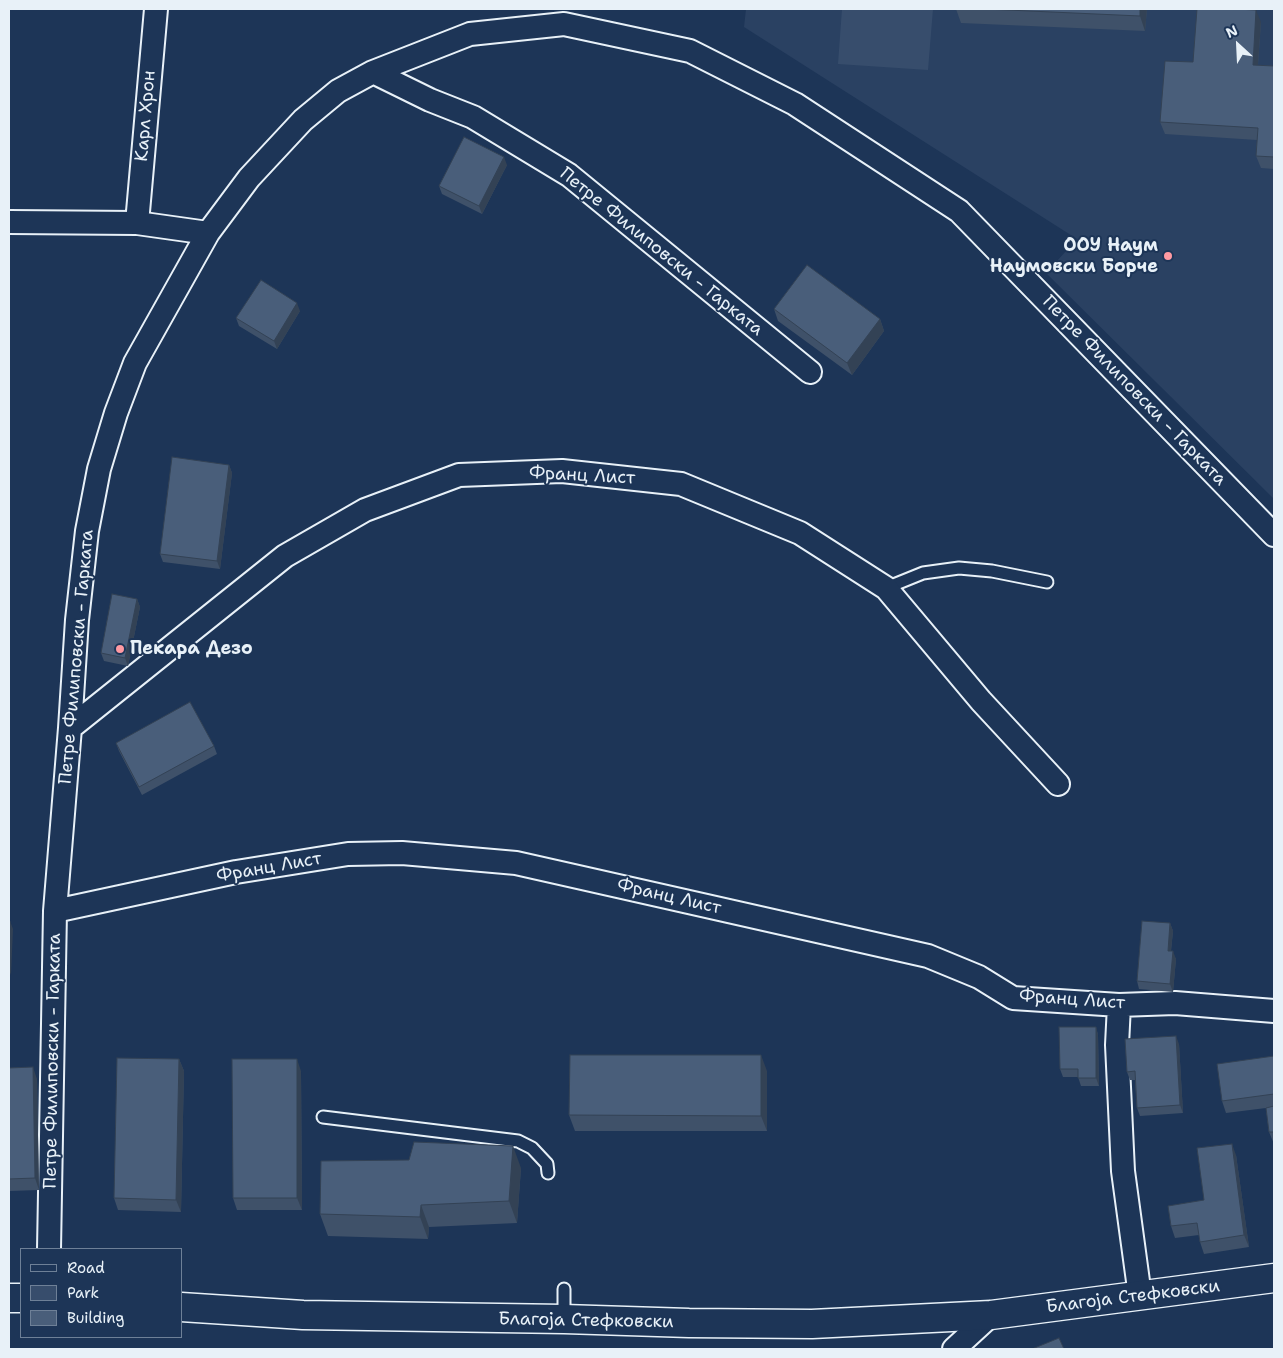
<!DOCTYPE html>
<meta charset="utf-8">
<style>
body{margin:0}
#map{position:relative;width:1283px;height:1358px;overflow:hidden;background:#1d3557;font-family:"Shantell Sans",sans-serif}
canvas{display:block}
.frame{position:absolute;inset:0;border:10px solid #e8f1f8;pointer-events:none}
.legend{position:absolute;left:20px;top:1248px;width:162px;height:90px;box-sizing:border-box;background:#1d3557;border:1px solid #6e8097;margin:0;padding:6px 9px;list-style:none;font-size:15px;color:#e8f1f8}
.legend li{display:flex;align-items:center;gap:10px;height:25px}
.legend b{width:25px;border:1px solid #6e8097}
.north{position:absolute;left:1213px;top:20px;width:50px;height:50px;-webkit-text-stroke:4px #1d3557;paint-order:stroke;rotate:335deg;font-size:14px;font-weight:700;line-height:20px;text-align:center;color:#e8f1f8}
.north::after{content:'';display:block;margin:auto;width:18px;height:22px;background:#e8f1f8;clip-path:polygon(50% 0,100% 100%,50% 72%,0 100%)}
</style>
<div id="map">
<canvas width="1283" height="1358"></canvas>
<div class="frame"></div>
<ul class="legend">
<li><b style="height:6px;background:#1d3557"></b>Road</li>
<li><b style="height:14px;background:#374d6c"></b>Park</li>
<li><b style="height:14px;background:#495e7a"></b>Building</li>
</ul>
<div class="north">N</div>
</div>
<script>
const ctx = document.querySelector('canvas').getContext('2d');
ctx.lineJoin = 'round';
function fill(path, color) { ctx.fillStyle = color; ctx.fill(path, 'evenodd'); }
const toPath = rows => new Path2D(rows.map(r => 'M' + r).join(''));
function strokePath(path, color, width, dash) { ctx.strokeStyle = color; ctx.lineWidth = width; ctx.lineCap = dash ? 'butt' : 'round'; ctx.setLineDash(dash || []); ctx.stroke(path); }
function label(font, color, halo, rows, align = 'center') {
  ctx.font = font + ' "Shantell Sans",sans-serif'; ctx.lineWidth = 4; ctx.setLineDash([]); ctx.textBaseline = 'middle'; ctx.strokeStyle = halo; ctx.fillStyle = color; for (const [text, x, y, turn = 0] of rows) {
    ctx.save(); ctx.translate(x, y); ctx.rotate((+turn || 0) * Math.PI / 180); ctx.textAlign = isNaN(turn) ? turn : align; if (halo) ctx.strokeText(text, 0, 0); ctx.fillText(text, 0, 0); ctx.restore();
  }
}
fill(toPath([
 [746,9,1274,9,1274,499,1046,273,1077,239,744,27]
]), '#2a4162');
fill(toPath([
 [842,9,933,9,928,70,838,64]
]), '#374d6c');
const lane = toPath([
 [886,588,923,573,959,568,992,571,1047,582],
 [323,1117,518,1141,532,1148,547,1164,548,1173],
 [564,1319,564,1289]
]);
const street = toPath([
 [373,72,430,100,473,117,569,175,810,372],
 [9,222,137,223,208,233],
 [137,223,156,9],
 [70,728,285,556,365,510,459,475,562,471,681,484,800,533,886,588,981,701,1058,784],
 [55,911,236,872,348,854,402,853,516,863,928,956,979,977,1013,998,1119,1005,1175,1003,1274,1011],
 [1119,1005,1117,1045,1123,1171,1140,1296],
 [49,1249,55,911,70,728,77,620,87,531,99,469,116,413,135,363,208,233,249,178,303,120,338,91,373,72,470,34,564,24,690,51,795,104,959,211,1274,535],
 [954,1349,991,1315]
]);
const secondary = toPath([
 [9,1298,21,1298],
 [181,1307,303,1315,564,1319,689,1323,812,1324,991,1315,1274,1278]
]);
strokePath(lane, '#e8f1f8', 15);
strokePath(street, '#e8f1f8', 26);
strokePath(secondary, '#e8f1f8', 31);
strokePath(lane, '#1d3557', 11);
strokePath(street, '#1d3557', 22);
strokePath(secondary, '#1d3557', 28);
fill(toPath([
 [956,9,1147,9,1145,31,961,23],
 [1261,22,1258,65,1274,66,1274,169,1261,168,1256,156,1257,140,1165,134,1160,122,1193,62],
 [507,165,482,214,442,194,439,186],
 [774,309,880,319,884,331,852,375,778,321],
 [300,311,277,349,239,326,236,318],
 [229,465,232,473,220,569,163,562,160,554],
 [137,599,140,607,128,666,104,661,101,653],
 [116,743,214,746,217,754,142,795,119,751],
 [1170,923,1173,931,1171,951,1176,959,1173,992,1139,989,1137,981],
 [1096,1027,1098,1035,1099,1086,1081,1086,1078,1077,1063,1077,1060,1069],
 [1179,1044,1183,1113,1140,1116,1137,1108,1135,1080,1130,1080,1127,1072],
 [1274,1056,1274,1144,1269,1132,1266,1108,1226,1113,1222,1101],
 [179,1059,184,1071,181,1212,118,1210,114,1198],
 [9,1068,37,1079,39,1190,9,1191],
 [301,1071,302,1210,237,1210,233,1198],
 [767,1071,767,1131,575,1131,569,1115],
 [1236,1155,1249,1247,1204,1254,1200,1242,1199,1235,1175,1238,1171,1226,1204,1200],
 [521,1168,517,1223,429,1227,428,1239,328,1236,320,1214]
]), '#3f5169');
fill(toPath([
 [1140,9,1147,9,1145,31,1140,16],
 [1256,10,1261,22,1257,77,1253,65],
 [504,157,507,165,482,214,479,206],
 [297,303,300,311,277,349,274,341],
 [880,319,884,331,852,375,847,363],
 [229,465,232,473,220,569,217,561],
 [137,599,140,607,128,666,125,658],
 [10,921,13,929,11,975,9,970],
 [1170,923,1173,931,1170,959,1168,951],
 [1173,951,1176,959,1173,992,1170,984],
 [1096,1027,1098,1035,1099,1086,1096,1078],
 [1176,1036,1179,1044,1183,1113,1180,1105],
 [761,1055,767,1071,767,1131,761,1116],
 [179,1059,184,1071,181,1212,176,1200],
 [297,1059,301,1071,302,1210,297,1198],
 [33,1067,37,1079,39,1190,35,1178],
 [1232,1144,1236,1155,1249,1247,1244,1235],
 [513,1146,521,1168,517,1223,509,1201],
 [421,1205,429,1227,428,1239,420,1217]
]), '#334255');
const building = toPath([
 [985,9,1140,9,1140,16,985,9],
 [1197,9,1236,9,1256,10,1253,65,1274,66,1274,157,1256,156,1258,128,1160,122,1165,61,1193,62,1197,9],
 [464,137,504,157,479,206,439,186,464,137],
 [807,265,880,319,847,363,774,309,807,265],
 [261,280,297,303,274,341,236,318,261,280],
 [172,457,229,465,217,561,160,554,172,457],
 [112,594,137,599,125,658,101,653,112,594],
 [190,702,214,746,139,787,116,743,190,702],
 [9,921,10,921,9,948,9,921],
 [1142,921,1170,923,1168,951,1173,951,1170,984,1137,981,1142,921],
 [1059,1027,1096,1027,1096,1078,1078,1078,1078,1069,1060,1069,1059,1027],
 [1176,1036,1180,1105,1137,1108,1135,1071,1127,1072,1125,1039,1176,1036],
 [570,1055,761,1055,761,1116,569,1115,570,1055],
 [1274,1056,1274,1094,1222,1101,1217,1064,1274,1056],
 [117,1058,179,1059,176,1200,114,1198,117,1058],
 [232,1059,297,1059,297,1198,233,1198,232,1059],
 [33,1067,35,1178,9,1179,9,1068,33,1067],
 [1274,1106,1274,1132,1269,1132,1266,1108,1274,1106],
 [414,1142,513,1146,509,1201,421,1205,420,1217,320,1214,321,1161,409,1160,414,1142],
 [1232,1144,1244,1235,1200,1242,1197,1223,1171,1226,1168,1206,1204,1200,1197,1148,1232,1144],
 [1059,1338,1064,1349,1032,1349,1059,1338]
]);
fill(building, '#495e7a');
strokePath(building, '#334255', 1);
for (const [x, y, r, color] of [
 [1168,256,5,"#ff9aa2"],
 [120,649,5,"#ff9aa2"]
]) { const dot = new Path2D(); dot.arc(x, y, r, 0, 2 * Math.PI); ctx.fillStyle = color; ctx.fill(dot); strokePath(dot, '#1d3557', 2); }
label('18px', '#e8f1f8', '#1d3557', [
 ["Карл Хрон",146,116,-85],
 ["Петре Филиповски - Гарката",661,252,39],
 ["Петре Филиповски - Гарката",1134,391,46],
 ["Франц Лист",582,476,3],
 ["Петре Филиповски - Гарката",77,657,-85],
 ["Франц Лист",269,868,-10],
 ["Франц Лист",669,897,13],
 ["Франц Лист",1072,1000,4],
 ["Петре Филиповски - Гарката",53,1061,-89],
 ["Благоја Стефковски",1133,1297,-7],
 ["Благоја Стефковски",586,1321,1]
]);
label('bold 18px', '#e8f1f8', '#1d3557', [
 ["ООУ Наум",1158,246],
 ["Наумовски Борче",1158,267],
 ["Пекара Дезо",130,649,"left"]
], 'right');
</script>
